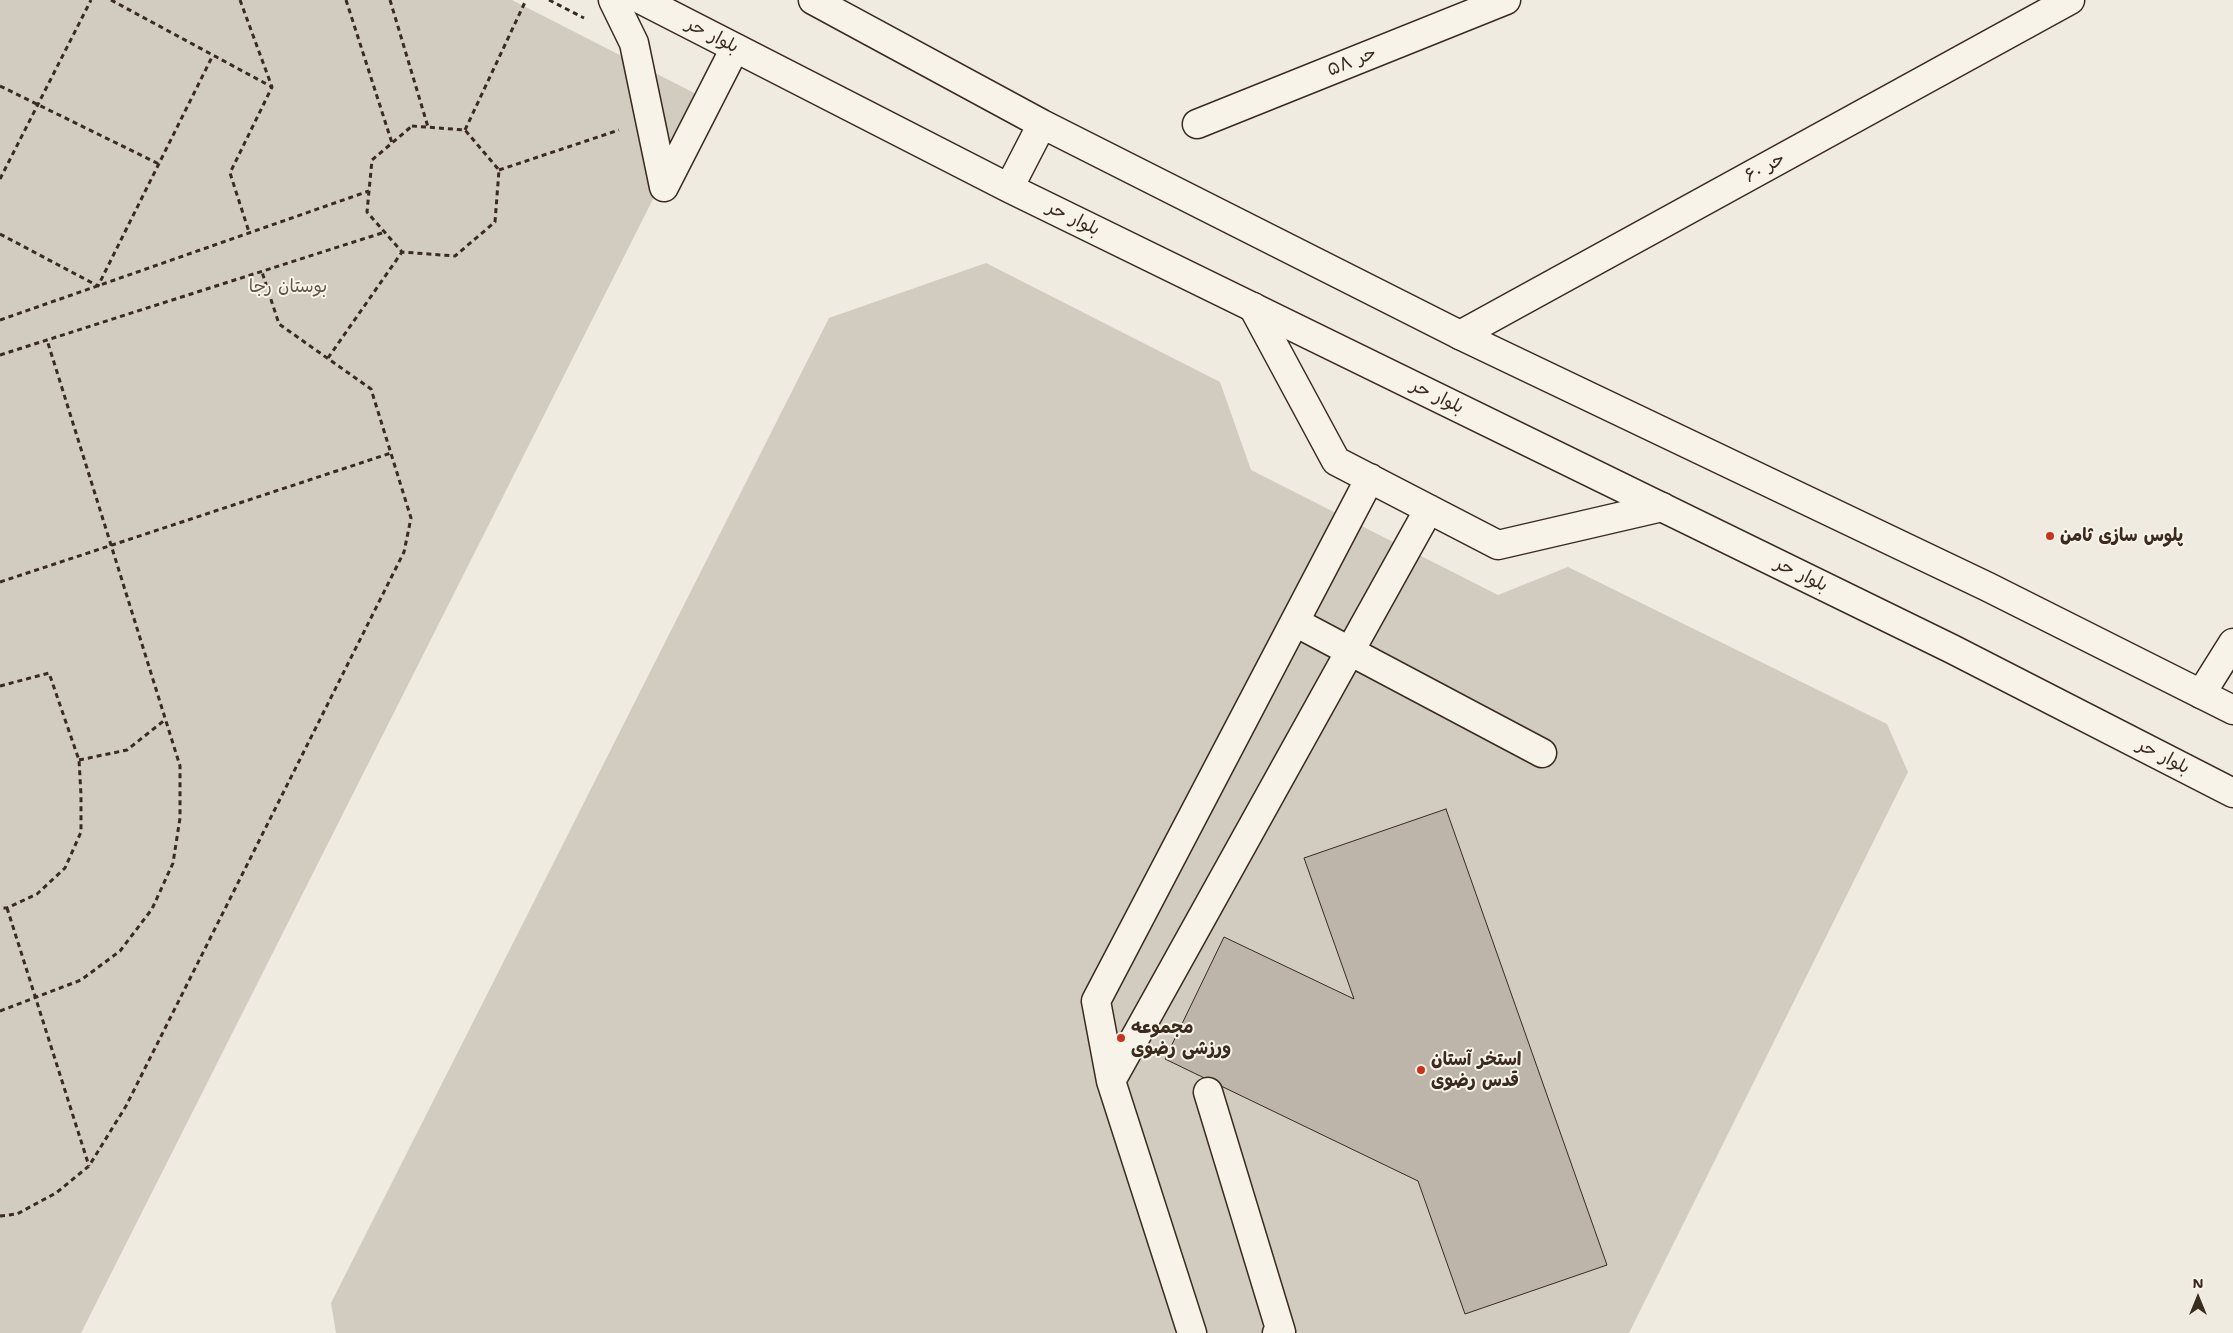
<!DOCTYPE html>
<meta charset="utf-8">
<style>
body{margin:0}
#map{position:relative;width:2233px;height:1333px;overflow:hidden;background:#efebe0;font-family:"Shantell Sans",sans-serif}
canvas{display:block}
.north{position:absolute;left:2173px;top:1273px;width:50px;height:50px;-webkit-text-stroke:4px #f7f3e8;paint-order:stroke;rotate:0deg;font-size:14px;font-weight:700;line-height:20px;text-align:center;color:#3b2a1e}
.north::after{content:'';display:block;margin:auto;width:18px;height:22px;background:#3b2a1e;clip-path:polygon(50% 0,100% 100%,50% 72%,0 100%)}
</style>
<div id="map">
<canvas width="2233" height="1333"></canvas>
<div class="north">N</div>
</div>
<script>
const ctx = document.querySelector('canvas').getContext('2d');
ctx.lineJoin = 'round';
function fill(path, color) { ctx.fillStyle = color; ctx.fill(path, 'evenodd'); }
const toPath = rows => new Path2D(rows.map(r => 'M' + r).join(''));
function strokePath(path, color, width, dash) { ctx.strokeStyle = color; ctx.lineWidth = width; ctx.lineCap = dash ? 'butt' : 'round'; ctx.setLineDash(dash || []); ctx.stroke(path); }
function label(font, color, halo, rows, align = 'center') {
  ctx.font = font + ' "Shantell Sans","Playpen Sans Arabic",sans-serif'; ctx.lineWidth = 4; ctx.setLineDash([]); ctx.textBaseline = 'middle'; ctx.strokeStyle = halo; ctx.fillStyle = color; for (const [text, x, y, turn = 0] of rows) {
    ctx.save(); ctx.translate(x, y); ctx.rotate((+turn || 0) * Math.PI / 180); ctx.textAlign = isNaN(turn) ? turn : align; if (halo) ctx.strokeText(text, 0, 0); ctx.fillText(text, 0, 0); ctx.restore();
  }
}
fill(toPath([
 [0,0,512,0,704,98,81,1333,0,1333],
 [986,263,1220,382,1251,470,1498,595,1568,567,1887,724,1908,772,1629,1333,336,1333,331,1303,829,318]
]), '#d1cbc0');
const building = toPath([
 [1446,809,1607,1265,1465,1314,1418,1181,1165,1059,1224,937,1354,999,1304,858,1446,809]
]);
fill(building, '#bdb5aa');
strokePath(building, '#3b2a1e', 1);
const minor = toPath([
 [613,0,634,43,664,187],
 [1197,124,1506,0],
 [664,187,735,48],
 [1253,307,1336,461,1498,545,1662,507],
 [1460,335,2070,0],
 [1295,622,1542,753],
 [2201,694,2233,643],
 [1111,1081,1429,509],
 [1208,1092,1281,1332,1277,1333],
 [1192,1333,1111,1081,1096,1001,1370,478]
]);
const major = toPath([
 [642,0,1009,188,1952,649,2233,793],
 [813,0,1042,124,1460,335,1988,587,2233,710],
 [1009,188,1042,124]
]);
strokePath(minor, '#3b2a1e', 31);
strokePath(major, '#3b2a1e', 31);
strokePath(toPath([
 [111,0,272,87],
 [240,0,272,87,230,173,249,232],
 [346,0,392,143],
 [390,0,428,127],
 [549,0,584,18],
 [0,86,159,164],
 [412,126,465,130,499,170,495,222,455,256,402,252,367,212,372,160,412,126],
 [465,130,526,0],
 [499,170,619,130],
 [0,179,91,0],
 [0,234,98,286,213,55],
 [0,320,369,191],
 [0,355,385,232],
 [328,358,402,252],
 [0,582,391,453],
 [0,686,49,673,79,760,81,795,81,832,65,868,37,894,7,908,0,908],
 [79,760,127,750,166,719],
 [7,908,89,1166],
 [0,1011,81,980,120,951,152,909,173,863,180,818,180,766,47,340],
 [0,1216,17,1214,56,1193,89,1166,126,1106,404,552,411,518,371,389,279,324,262,272]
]), '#3b2a1e', 3, [5, 4]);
strokePath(minor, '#f7f3e8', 28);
strokePath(major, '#f7f3e8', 28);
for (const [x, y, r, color] of [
 [2050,536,5,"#c8321e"],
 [1121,1038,5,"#c8321e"],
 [1421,1070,5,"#c8321e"]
]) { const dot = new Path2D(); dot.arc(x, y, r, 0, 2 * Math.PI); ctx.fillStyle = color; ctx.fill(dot); strokePath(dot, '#f7f3e8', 2); }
label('18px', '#3b2a1e', '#f7f3e8', [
 ["بلوار حر",712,36,27],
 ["حر ۵۸",1352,62,-22],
 ["حر ۶۰",1765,168,-29],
 ["بلوار حر",1073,219,26],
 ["بلوار حر",1437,397,26],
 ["بلوار حر",1801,575,26],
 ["بلوار حر",2163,757,27]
]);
label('18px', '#605246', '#f7f3e8', [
 ["بوستان رجا",288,287]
]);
label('bold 18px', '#3b2a1e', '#f7f3e8', [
 ["پلوس سازی ثامن",2060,536],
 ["مجموعه",1131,1028],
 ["ورزشی رضوی",1131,1049],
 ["استخر آستان",1431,1060],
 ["قدس رضوی",1431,1081]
], 'left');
</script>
